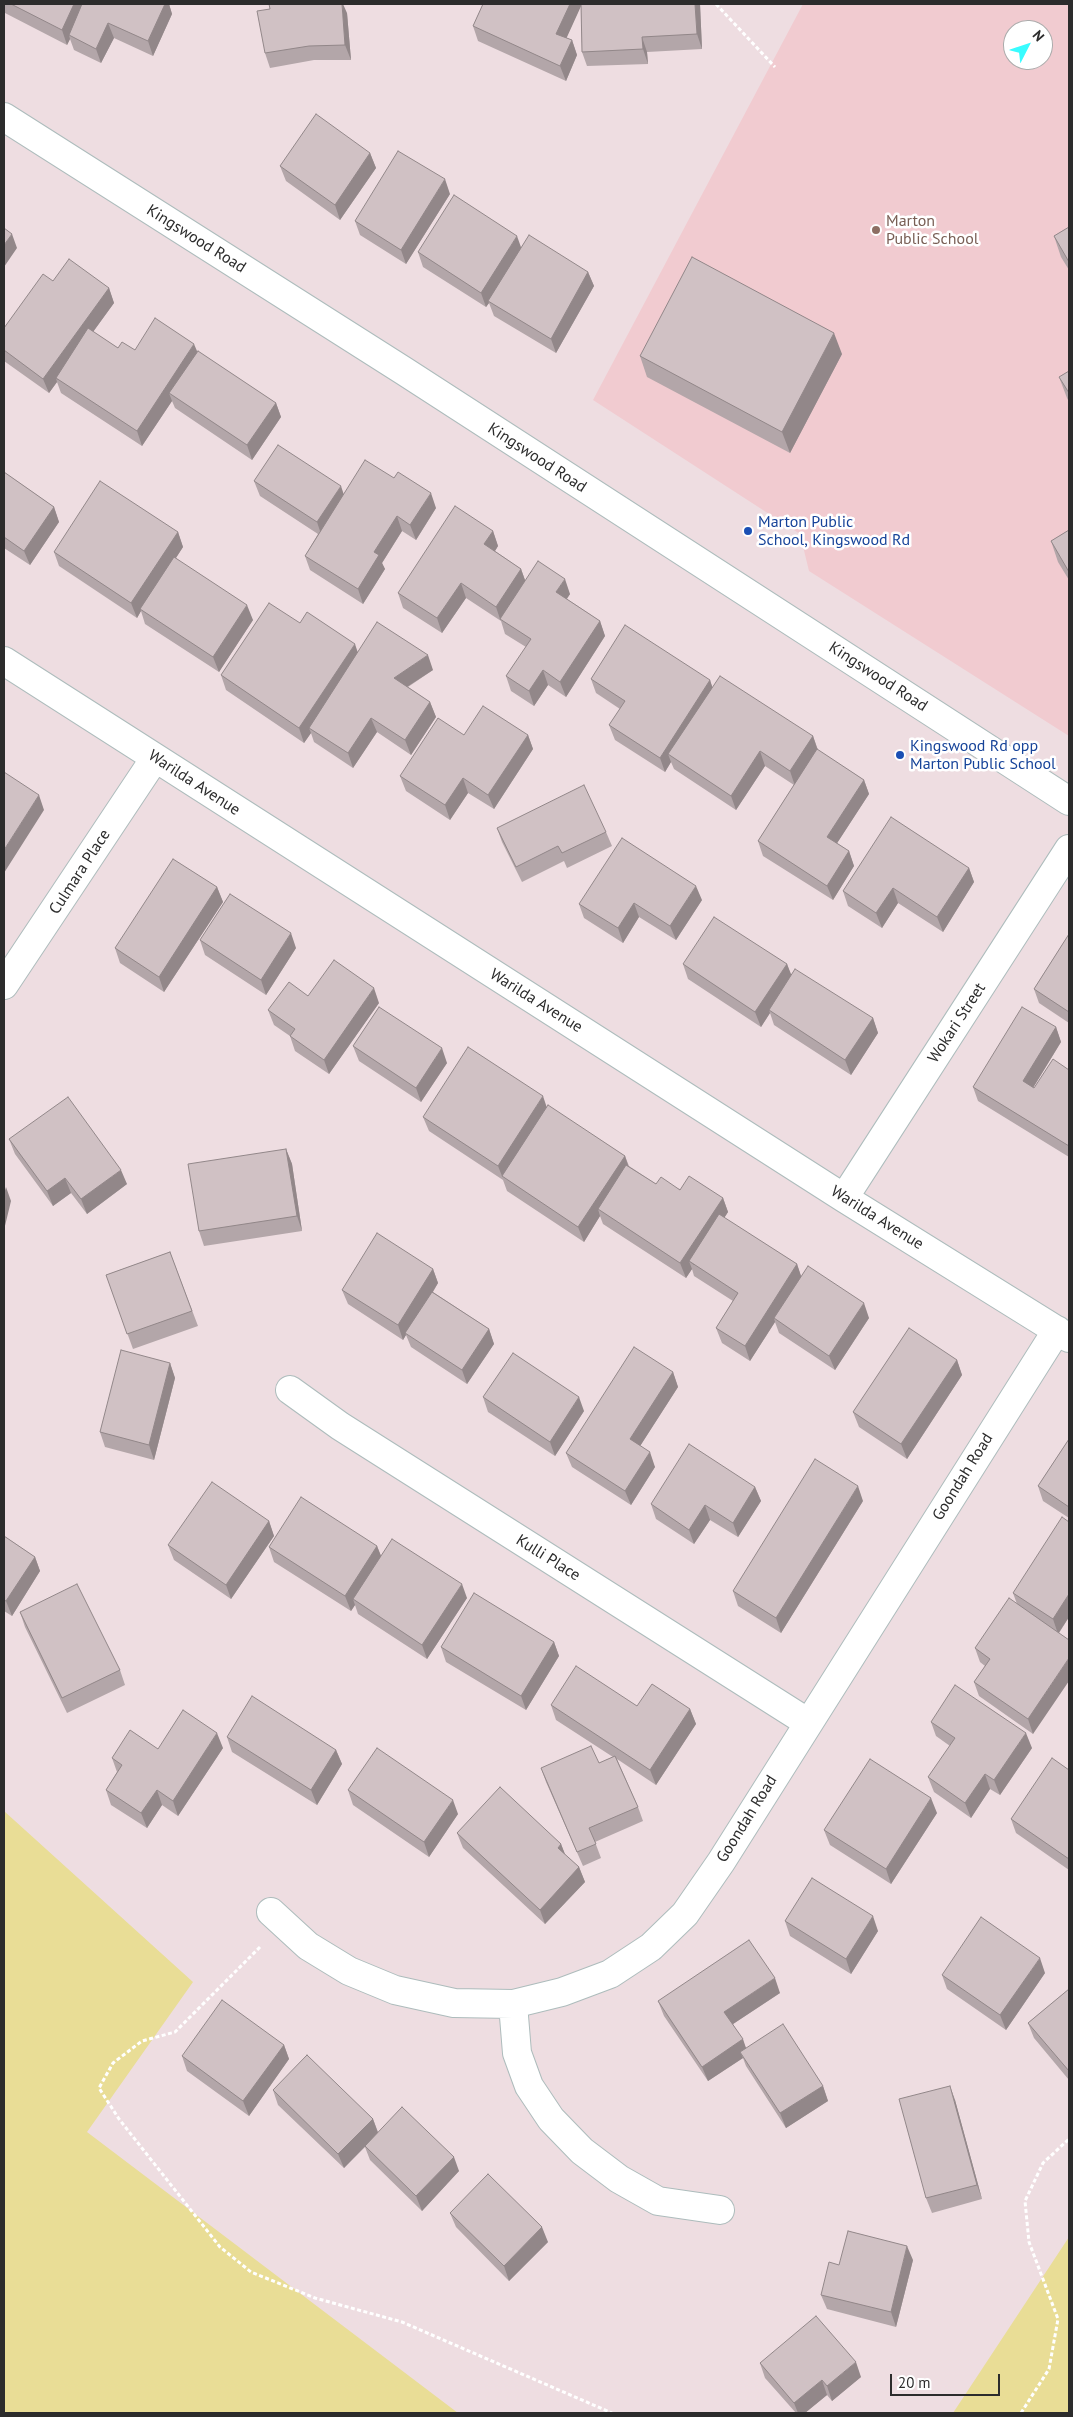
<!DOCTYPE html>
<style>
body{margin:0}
#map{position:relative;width:1073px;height:2417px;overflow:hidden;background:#eedde1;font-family:"PT Sans",sans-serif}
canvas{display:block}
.frame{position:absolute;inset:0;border:5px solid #2c2c2c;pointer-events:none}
.north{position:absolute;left:1003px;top:20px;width:50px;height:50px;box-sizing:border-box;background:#fff;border:1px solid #ababab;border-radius:50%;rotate:49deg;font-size:14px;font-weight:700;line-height:20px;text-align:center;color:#2c2c2c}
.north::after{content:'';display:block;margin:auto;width:18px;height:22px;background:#39fcff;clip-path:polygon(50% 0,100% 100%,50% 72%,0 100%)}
.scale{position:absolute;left:890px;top:2374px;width:110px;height:22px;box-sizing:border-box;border:2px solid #2c2c2c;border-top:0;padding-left:6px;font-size:15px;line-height:18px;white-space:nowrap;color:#2c2c2c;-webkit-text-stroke:4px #fff;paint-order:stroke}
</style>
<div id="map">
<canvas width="1073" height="2417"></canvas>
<div class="frame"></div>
<div class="north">N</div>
<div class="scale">20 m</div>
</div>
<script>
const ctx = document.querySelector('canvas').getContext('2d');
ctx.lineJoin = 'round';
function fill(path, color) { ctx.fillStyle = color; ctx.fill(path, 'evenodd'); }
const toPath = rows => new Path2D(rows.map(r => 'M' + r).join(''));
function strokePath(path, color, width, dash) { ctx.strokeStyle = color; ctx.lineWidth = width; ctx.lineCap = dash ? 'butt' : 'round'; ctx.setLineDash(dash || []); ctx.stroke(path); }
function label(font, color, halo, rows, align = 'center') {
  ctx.font = font + ' "PT Sans",sans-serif'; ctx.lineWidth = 5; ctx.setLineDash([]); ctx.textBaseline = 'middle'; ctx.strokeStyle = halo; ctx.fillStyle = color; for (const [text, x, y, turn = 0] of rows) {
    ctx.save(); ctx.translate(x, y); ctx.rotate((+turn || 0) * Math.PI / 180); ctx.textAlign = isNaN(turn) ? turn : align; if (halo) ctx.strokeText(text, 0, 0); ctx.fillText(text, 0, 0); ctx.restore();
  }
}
fill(toPath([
 [803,4,1069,4,1069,736,809,571,800,534,593,400],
 [1013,30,1043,30,1043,60,1013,60]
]), '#f1cbd0');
fill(toPath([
 [4,1811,193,1982,87,2132,458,2413,4,2413],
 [1069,2237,1069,2413,953,2413]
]), '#e9dd96');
const street = toPath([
 [4,661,844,1198,1069,1338],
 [4,985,155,758],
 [844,1198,1069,849],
 [290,1390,340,1426,807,1722],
 [271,1912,308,1946,349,1971,395,1990,454,2003,513,2004,562,1992,610,1974,651,1947,685,1914,721,1862,1057,1330],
 [513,2004,517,2053,529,2086,551,2119,582,2151,619,2179,658,2201,720,2210]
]);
const secondary = toPath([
 [4,117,404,371,1069,801]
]);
strokePath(street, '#adbcbc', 30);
strokePath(secondary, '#adbcbc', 30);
strokePath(toPath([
 [716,4,775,67],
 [260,1947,175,2032,142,2041,113,2063,99,2088,119,2119,220,2247,251,2272,315,2298,402,2322,612,2413],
 [1021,2413,1049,2369,1058,2319,1029,2242,1025,2201,1043,2163,1069,2139]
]), '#fff', 3, [4, 2.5]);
strokePath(street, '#fff', 28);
strokePath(secondary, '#fff', 28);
fill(toPath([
 [4,4,169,4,172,14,153,56,114,38,101,63,74,50,70,39,67,45,5,13,4,8],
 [483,4,700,4,702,49,647,52,648,64,587,66,582,52,581,5,566,38,572,40,577,55,566,81,478,41,473,26],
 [347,13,351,60,314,60,270,68,265,53],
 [370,153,376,168,340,220,286,181,280,166],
 [450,194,406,264,360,235,355,221],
 [1069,227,1069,270,1061,257,1054,236],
 [521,247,588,272,594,286,556,353,494,316,489,303,486,307,423,267,418,252],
 [53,281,109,288,114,303,93,332,118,348,135,350,197,352,276,403,281,417,252,460,175,408,172,401,142,446,61,393,57,382,49,393,4,361,4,328],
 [842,354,790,453,647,377,640,356],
 [1069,371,1069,402,1067,398,1059,377],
 [4,472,54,507,59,522,30,565,4,548],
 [254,481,344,494,436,508,416,540,402,531,382,563,385,569,363,604,310,570,305,556,318,534,260,496],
 [1069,530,1069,580,1058,562,1051,541],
 [493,531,498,546,495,551,521,569,525,580,570,594,567,599,600,621,605,636,566,697,548,685,534,706,511,691,506,676,526,647,505,634,501,621,466,598,442,633,403,608,398,593],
 [178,532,183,547,176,558,253,620,219,672,145,624,141,611,137,618,59,566,54,552],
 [300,623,358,652,433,670,408,687,430,702,436,717,411,755,377,732,353,768,314,742,311,733,304,743,226,690,221,675],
 [591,679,710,680,712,687,813,736,818,750,864,780,869,794,837,843,849,851,854,866,833,900,763,856,758,841,794,785,765,766,736,810,674,769,671,762,665,772,615,740,609,725,620,709,596,693],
 [464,735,528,735,533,749,494,809,468,793,450,820,406,791,400,776],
 [497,828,606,832,612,846,567,868,564,861,522,882,502,842],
 [969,868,974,882,943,932,898,903,882,928,848,906,843,891],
 [217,887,223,902,164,992,120,963,115,948],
 [702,900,676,940,639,917,623,943,584,918,579,904],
 [1069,934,1069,1023,1039,1003,1034,989],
 [200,940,296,948,266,995,205,955],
 [683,964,787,964,791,976,873,1018,878,1033,851,1075,774,1025,770,1013,761,1027,688,979],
 [308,996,379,1003,329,1074,295,1051,290,1036,274,1025,268,1010],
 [1056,1027,1061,1042,1033,1088,1034,1088,1069,1070,1069,1157,978,1101,973,1087],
 [353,1046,447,1063,421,1102,359,1061],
 [547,1107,625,1156,629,1166,656,1184,723,1198,728,1212,724,1218,797,1264,801,1276,869,1318,835,1370,779,1333,775,1322,750,1361,722,1343,716,1328,733,1301,694,1276,692,1269,686,1278,603,1224,600,1216,584,1242,507,1191,503,1180,429,1131,423,1117],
 [9,1139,127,1184,87,1214,71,1193,53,1206,15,1154],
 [286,1149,292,1164,302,1231,204,1246,199,1231],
 [170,1252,198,1326,133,1349,106,1275],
 [433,1269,438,1283,433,1292,489,1329,494,1344,467,1384,411,1347,406,1335,403,1340,348,1304,342,1290],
 [957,1360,962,1375,907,1459,859,1427,853,1412],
 [170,1363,175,1378,154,1460,105,1447,100,1432],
 [673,1372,678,1387,640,1446,655,1467,631,1505,572,1467,566,1453],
 [483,1397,584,1411,555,1456,488,1412],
 [1069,1439,1069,1518,1043,1501,1038,1486],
 [755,1487,761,1501,738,1537,710,1520,694,1544,656,1519,651,1504],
 [863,1501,781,1633,738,1606,733,1591],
 [269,1521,274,1536,231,1599,174,1560,168,1545],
 [1069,1522,1069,1617,1059,1633,1033,1734,979,1696,974,1682,985,1666,980,1662,975,1648,1017,1604,1013,1593],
 [4,1536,35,1557,40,1571,12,1616,4,1611],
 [377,1546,381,1556,467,1598,427,1659,358,1614,355,1605,351,1611,274,1562,269,1547],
 [20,1612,120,1670,125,1685,67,1713,25,1627],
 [554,1642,559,1656,526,1710,446,1662,441,1647],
 [551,1705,637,1706,690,1709,696,1724,656,1785,617,1759,638,1807,643,1821,595,1842,601,1858,583,1866,546,1782,541,1768,599,1763,613,1757,556,1720],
 [931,1722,1032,1748,1000,1795,990,1789,971,1818,934,1792,928,1777,950,1746,936,1736],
 [227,1737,336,1750,342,1764,317,1805,232,1752],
 [223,1748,178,1816,162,1805,147,1828,111,1805,106,1790,117,1772,112,1758,158,1749],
 [1069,1770,1069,1870,1016,1833,1011,1819],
 [348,1790,458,1814,429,1857,353,1805],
 [937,1813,891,1884,830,1845,824,1830],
 [457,1833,561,1844,565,1855,579,1867,585,1882,545,1924,463,1848],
 [785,1921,878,1931,851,1974,790,1936],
 [1045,1973,1006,2030,947,1989,942,1975],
 [1069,1989,1069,2080,1034,2038,1028,2023],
 [780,1993,733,2024,746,2048,823,2086,828,2101,786,2128,746,2066,743,2058,708,2081,664,2016,658,2001],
 [284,2045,289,2059,249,2116,187,2071,182,2056],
 [273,2090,373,2119,378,2132,459,2171,422,2211,370,2160,365,2147,344,2168,278,2105],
 [955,2100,982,2199,932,2213,926,2198],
 [450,2213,548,2242,509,2281,456,2227],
 [913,2260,896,2327,827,2309,821,2295],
 [760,2363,861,2377,832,2401,827,2395,805,2413,796,2413,765,2378]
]), '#b3a6a9');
fill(toPath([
 [74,4,86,4,69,35,70,39,67,45,62,30],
 [165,4,169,4,172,14,153,56,148,41],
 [342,4,343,4,347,13,351,60,345,45],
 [570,4,582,4,562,48,556,34],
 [695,4,700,4,702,49,697,34],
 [108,23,114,38,101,63,96,49],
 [642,37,647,52,648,64,643,49],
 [572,40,577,55,566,81,560,66],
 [370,153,376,168,340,220,335,205],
 [445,179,450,194,406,264,401,250],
 [12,234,17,248,4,267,4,245],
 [517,236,522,250,488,301,489,303,486,307,481,293],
 [588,272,594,286,556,353,551,339],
 [109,288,114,303,58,380,56,378,57,382,49,393,43,379],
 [834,333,842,354,790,453,782,432],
 [194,344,200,358,169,393,172,401,142,446,137,431],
 [276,403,281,417,252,460,247,445],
 [341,486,346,501,322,537,317,522],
 [431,493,436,508,416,540,410,525],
 [54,507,59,522,30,565,24,551],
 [397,516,402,531,382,563,385,569,363,604,358,589,374,552],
 [493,531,498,546,490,559,484,544],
 [178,532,183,547,142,610,140,609,141,611,137,618,131,603],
 [521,569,526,583,500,619,496,607],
 [565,579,570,594,561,607,556,592],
 [461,583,466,598,442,633,437,618],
 [247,605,253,620,219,672,213,657],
 [600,621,605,636,566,697,560,682],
 [355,644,360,659,309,728,311,733,304,743,299,728],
 [428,655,433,670,399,692,394,678],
 [543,670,548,685,534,706,529,691],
 [710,680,715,695,668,754,671,762,665,772,660,758],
 [430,702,436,717,411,755,405,740],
 [371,718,377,732,353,768,348,753],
 [528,735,533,749,494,809,488,795],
 [813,736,818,751,795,786,790,771],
 [760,751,765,766,736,810,731,796],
 [463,778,468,793,450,820,445,805],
 [864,780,869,794,832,851,827,837],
 [39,795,44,810,4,873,4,850],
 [849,851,854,866,833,900,827,886],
 [969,868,974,882,943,932,937,917],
 [696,886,702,900,676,940,670,926],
 [217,887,223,902,164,992,159,977],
 [893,888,898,903,882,928,876,913],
 [634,903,639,917,623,943,618,928],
 [291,933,296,948,266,995,261,980],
 [787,964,793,979,769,1010,770,1013,761,1027,755,1012],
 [374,988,379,1003,329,1074,324,1060],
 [873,1018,878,1033,851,1075,845,1060],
 [1056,1027,1061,1042,1028,1096,1023,1081],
 [442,1048,447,1063,421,1102,416,1088],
 [543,1096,548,1111,502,1176,498,1166],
 [286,1149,292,1164,302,1231,297,1216],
 [625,1156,630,1171,598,1209,600,1216,584,1242,578,1227],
 [121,1170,127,1184,87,1214,81,1199],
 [65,1178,71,1193,53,1206,47,1191],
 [6,1187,11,1201,4,1230,4,1194],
 [723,1198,728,1212,694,1265,689,1261,692,1269,686,1278,680,1263],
 [797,1264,802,1279,774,1318,775,1322,750,1361,745,1346],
 [433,1269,438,1283,407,1334,405,1333,406,1335,403,1340,398,1325],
 [864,1303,869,1318,835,1370,829,1356],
 [489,1329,494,1344,467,1384,462,1370],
 [957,1360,962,1375,907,1459,901,1444],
 [170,1363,175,1378,154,1460,149,1445],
 [673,1372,678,1387,635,1454,630,1439],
 [579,1397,584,1411,555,1456,550,1442],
 [650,1452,655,1467,631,1505,625,1491],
 [858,1486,863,1501,781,1633,776,1618],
 [755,1487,761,1501,738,1537,733,1523],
 [705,1505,710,1520,694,1544,689,1530],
 [269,1521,274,1536,231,1599,226,1585],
 [377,1546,383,1561,353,1599,355,1605,351,1611,345,1596],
 [35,1557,40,1571,12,1616,6,1601],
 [462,1584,467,1598,427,1659,422,1645],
 [1069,1594,1069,1617,1058,1634,1053,1619],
 [554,1642,559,1656,526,1710,521,1696],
 [1069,1658,1069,1681,1033,1734,1028,1719],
 [690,1709,696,1724,656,1785,650,1770],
 [217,1733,223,1748,178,1816,173,1801],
 [1026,1733,1032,1748,1000,1795,994,1780],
 [336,1750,342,1764,317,1805,311,1790],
 [985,1774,990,1789,971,1818,965,1803],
 [157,1790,162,1805,147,1828,141,1813],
 [931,1798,937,1813,891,1884,886,1869],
 [453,1800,458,1814,429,1857,424,1842],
 [561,1844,567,1859,558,1848],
 [579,1867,585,1882,545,1924,540,1910],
 [873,1916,878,1931,851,1974,846,1959],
 [1040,1958,1045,1973,1006,2030,1000,2015],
 [775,1978,780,1993,730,2026,724,2012],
 [743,2039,748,2054,740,2052,743,2058,708,2081,702,2067],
 [284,2045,289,2059,249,2116,243,2101],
 [823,2086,828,2101,786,2128,780,2113],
 [950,2086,955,2100,982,2199,977,2185],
 [373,2119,378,2133,344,2168,338,2154],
 [454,2157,459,2171,422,2211,416,2196],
 [542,2227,548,2242,509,2281,504,2266],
 [907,2246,913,2260,896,2327,891,2312],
 [856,2362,861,2377,832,2401,827,2386],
 [822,2380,827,2395,805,2413,798,2413,794,2403]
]), '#928789');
const building = toPath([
 [11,4,74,4,62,30,11,4],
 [82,4,165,4,148,41,108,23,96,49,69,35,82,4],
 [269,4,342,4,345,45,309,46,265,53,257,11,270,9,269,4],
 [483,4,570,4,556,34,572,40,560,66,473,26,483,4],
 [581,4,695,4,697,34,642,37,643,49,582,52,581,4],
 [316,114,370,153,335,205,280,166,316,114],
 [398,151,445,179,401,250,355,221,398,151],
 [454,195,517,236,481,293,418,252,454,195],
 [1069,227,1069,262,1054,236,1069,227],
 [4,228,12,234,4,245,4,228],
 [529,235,588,272,551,339,488,301,529,235],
 [692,257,834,333,782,432,640,356,692,257],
 [69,259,109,288,43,379,4,350,4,328,43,274,53,281,69,259],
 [155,318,194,344,137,431,56,378,88,328,118,348,122,342,135,350,155,318],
 [198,351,276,403,247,445,169,393,198,351],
 [1069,371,1069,393,1059,377,1069,371],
 [278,445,341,486,317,522,254,481,278,445],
 [365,460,394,478,398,472,431,493,410,525,397,516,374,552,379,555,358,589,305,556,365,460],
 [4,472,54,507,24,551,4,537,4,472],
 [100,481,178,532,131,603,54,552,100,481],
 [455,506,493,531,484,544,521,569,496,607,461,583,437,618,398,593,455,506],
 [1069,530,1069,572,1051,541,1069,530],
 [174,557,247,605,213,657,140,609,174,557],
 [538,561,565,579,556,592,600,621,560,682,543,670,529,691,506,676,531,639,500,619,538,561],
 [269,603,300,623,307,612,355,644,299,728,221,675,269,603],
 [377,622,428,655,394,678,430,702,405,740,371,718,348,753,309,728,377,622],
 [625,625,710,680,660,758,609,725,625,701,591,679,625,625],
 [720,676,813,736,790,771,760,751,731,796,668,754,720,676],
 [483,706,528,735,488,795,463,778,445,805,400,776,438,718,464,735,483,706],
 [817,749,864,780,827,837,849,851,827,886,758,841,817,749],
 [4,772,39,795,4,850,4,772],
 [584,785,606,832,562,853,558,846,516,867,497,828,584,785],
 [891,817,969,868,937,917,893,888,876,913,843,891,891,817],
 [622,838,696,886,670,926,634,903,618,928,579,904,622,838],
 [173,859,217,887,159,977,115,948,173,859],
 [230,894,291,933,261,980,200,940,230,894],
 [714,917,787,964,755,1012,683,964,714,917],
 [1069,934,1069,1012,1034,989,1069,934],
 [334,960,374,988,324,1060,290,1036,295,1029,268,1010,289,982,308,996,334,960],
 [795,969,873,1018,845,1060,769,1010,795,969],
 [379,1007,442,1048,416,1088,353,1046,379,1007],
 [1022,1007,1056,1027,1023,1081,1034,1088,1053,1059,1069,1070,1069,1146,973,1087,1022,1007],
 [468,1047,543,1096,498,1166,423,1117,468,1047],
 [68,1097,121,1170,81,1199,65,1178,47,1191,9,1139,68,1097],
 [548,1105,625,1156,578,1227,502,1176,548,1105],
 [286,1149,297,1216,199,1231,188,1164,286,1149],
 [626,1165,656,1184,661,1177,680,1190,689,1176,723,1198,680,1263,598,1209,626,1165],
 [719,1214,797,1264,745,1346,716,1328,738,1293,689,1261,719,1214],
 [377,1233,433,1269,398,1325,342,1290,377,1233],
 [170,1252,192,1311,127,1334,106,1275,170,1252],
 [808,1266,864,1303,829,1356,774,1318,808,1266],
 [432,1292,489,1329,462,1370,405,1333,432,1292],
 [909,1328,957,1360,901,1444,853,1412,909,1328],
 [634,1347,673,1372,630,1439,650,1452,625,1491,566,1453,634,1347],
 [121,1350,170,1363,149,1445,100,1432,121,1350],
 [513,1353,579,1397,550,1442,483,1397,513,1353],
 [1069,1439,1069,1507,1038,1486,1069,1439],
 [689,1444,755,1487,733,1523,705,1505,689,1530,651,1504,689,1444],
 [815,1459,858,1486,776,1618,733,1591,815,1459],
 [212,1482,269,1521,226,1585,168,1545,212,1482],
 [301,1497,377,1546,345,1596,269,1547,301,1497],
 [1062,1517,1069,1522,1069,1594,1053,1619,1013,1593,1062,1517],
 [4,1536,35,1557,6,1601,4,1600,4,1536],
 [392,1539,462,1584,422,1645,353,1599,392,1539],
 [77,1584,120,1670,62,1698,20,1612,77,1584],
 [474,1593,554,1642,521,1696,441,1647,474,1593],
 [1009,1598,1069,1640,1069,1658,1028,1719,974,1682,990,1659,975,1648,1009,1598],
 [576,1666,637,1706,652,1684,690,1709,650,1770,551,1705,576,1666],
 [955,1685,1026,1733,994,1780,985,1774,965,1803,928,1777,955,1738,931,1722,955,1685],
 [252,1696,336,1750,311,1790,227,1737,252,1696],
 [183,1710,217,1733,173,1801,157,1790,141,1813,106,1790,122,1765,112,1758,130,1730,158,1749,183,1710],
 [591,1746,599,1763,615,1756,638,1807,589,1828,596,1844,577,1852,541,1768,591,1746],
 [377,1748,453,1800,424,1842,348,1790,377,1748],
 [1052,1758,1069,1770,1069,1859,1011,1819,1052,1758],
 [870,1759,931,1798,886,1869,824,1830,870,1759],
 [500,1787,561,1844,558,1848,579,1867,540,1910,457,1833,500,1787],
 [812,1878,873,1916,846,1959,785,1921,812,1878],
 [981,1917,1040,1958,1000,2015,942,1975,981,1917],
 [749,1940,775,1978,724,2012,743,2039,702,2067,658,2001,749,1940],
 [1069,1989,1069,2071,1028,2023,1069,1989],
 [222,2000,284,2045,243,2101,182,2056,222,2000],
 [783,2024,823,2086,780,2113,740,2052,783,2024],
 [307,2055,373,2119,338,2154,273,2090,307,2055],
 [950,2086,977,2185,926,2198,899,2099,950,2086],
 [402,2107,454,2157,416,2196,365,2146,402,2107],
 [488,2174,542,2227,504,2266,450,2213,488,2174],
 [848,2231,907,2246,891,2312,821,2295,829,2262,839,2265,848,2231],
 [816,2316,856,2362,827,2386,822,2380,794,2403,760,2363,816,2316]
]);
fill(building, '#d0c1c4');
strokePath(building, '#928789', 1);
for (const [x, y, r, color] of [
 [876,230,5,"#8d6e63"],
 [748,531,5,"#1a4fb4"],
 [900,755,5,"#1a4fb4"]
]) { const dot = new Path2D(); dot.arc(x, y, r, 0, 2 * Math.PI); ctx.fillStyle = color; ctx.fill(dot); strokePath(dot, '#fff', 2); }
label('16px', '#785e54', '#fff', [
 ["Marton",886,221],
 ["Public School",886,239]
], 'left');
label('16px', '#2c2c2c', '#fff', [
 ["Kingswood Road",196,239,32],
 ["Kingswood Road",537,458,33],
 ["Kingswood Road",878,677,33],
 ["Warilda Avenue",194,783,33],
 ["Culmara Place",80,872,-57],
 ["Warilda Avenue",536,1001,32],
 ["Wokari Street",957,1023,-57],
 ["Warilda Avenue",877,1218,32],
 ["Goondah Road",963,1477,-58],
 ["Kulli Place",548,1558,32],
 ["Goondah Road",747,1819,-58]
]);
label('16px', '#164399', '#fff', [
 ["Marton Public",758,522],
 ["School, Kingswood Rd",758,540],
 ["Kingswood Rd opp",910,746],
 ["Marton Public School",910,764]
], 'left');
</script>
